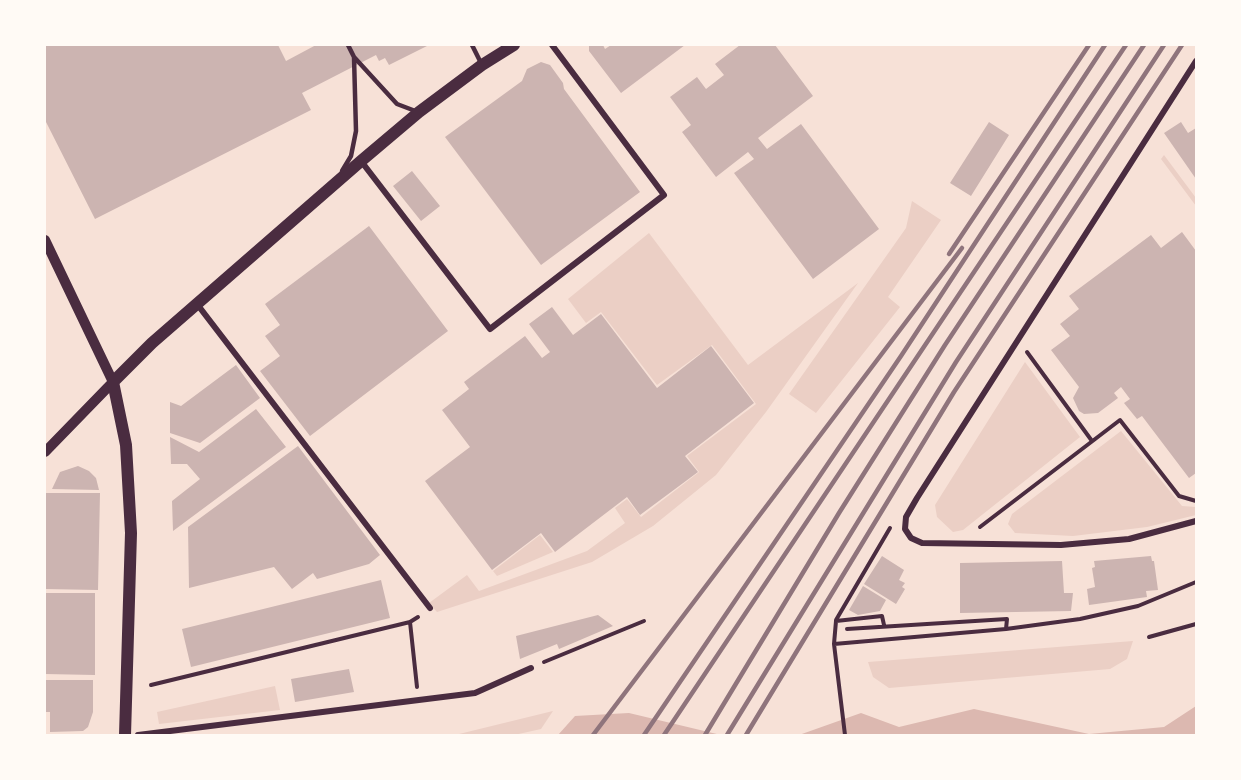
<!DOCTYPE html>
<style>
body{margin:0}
#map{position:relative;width:1241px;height:780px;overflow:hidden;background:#f7e1d7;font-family:Roboto,sans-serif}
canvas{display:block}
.frame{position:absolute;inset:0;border:46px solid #fffaf5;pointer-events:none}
</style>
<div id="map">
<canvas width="1241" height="780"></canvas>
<div class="frame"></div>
</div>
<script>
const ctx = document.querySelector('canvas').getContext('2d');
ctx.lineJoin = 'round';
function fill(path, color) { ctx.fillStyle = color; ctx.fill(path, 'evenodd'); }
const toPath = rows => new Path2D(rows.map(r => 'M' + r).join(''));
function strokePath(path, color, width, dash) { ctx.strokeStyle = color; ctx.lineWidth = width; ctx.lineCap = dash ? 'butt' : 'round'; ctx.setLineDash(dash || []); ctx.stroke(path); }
fill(toPath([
 [1164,155,1196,198,1196,206,1161,159],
 [912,201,941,220,888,297,900,307,816,413,789,394,906,228],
 [649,233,748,365,858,283,766,412,716,475,653,526,592,562,437,612,429,603,467,575,479,591,587,551,625,523,615,508,627,499,641,517,699,472,687,456,756,404,712,345,657,385,601,312,586,323,568,299],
 [1025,362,1080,437,963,530,953,532,937,517,935,505],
 [1121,431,1182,506,1196,507,1196,515,1147,527,1073,536,1015,533,1008,524,1012,514],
 [540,535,553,552,497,576,493,571],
 [1133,641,1127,659,1110,669,889,688,873,677,868,662],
 [275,686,280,710,159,724,157,712],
 [553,711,541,729,514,735,455,735]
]), '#ebcfc5');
fill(toPath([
 [1196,706,1196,735,799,735,861,713,899,727,974,709,1089,734,1164,727],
 [629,713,721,735,558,735,575,716]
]), '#dcb8b0');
fill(toPath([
 [45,45,278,45,286,61,316,45,429,45,389,65,385,58,379,61,376,55,302,93,311,110,95,219,45,120],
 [589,45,603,45,605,49,611,45,685,45,621,93,589,51],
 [740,45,775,45,813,96,758,138,767,149,801,124,879,229,813,279,734,173,754,159,748,152,716,177,682,132,691,125,670,97,697,77,706,89,724,75,715,64],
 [541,62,550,65,563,83,564,89,640,192,541,265,445,137,522,81,527,69],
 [989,122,1009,135,971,196,950,183],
 [1181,122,1188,133,1196,128,1196,179,1164,133],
 [412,171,440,206,421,221,393,186],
 [369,226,448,331,310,436,260,371,280,356,265,336,280,325,265,304],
 [1182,232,1196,251,1196,473,1189,478,1142,416,1137,419,1124,403,1130,399,1121,387,1114,393,1118,398,1098,413,1084,414,1079,411,1073,398,1079,387,1051,350,1070,336,1060,324,1079,309,1069,296,1151,235,1161,248],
 [552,307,573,335,601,314,657,388,711,346,754,403,685,456,698,472,640,515,627,497,555,552,541,533,492,570,425,481,470,447,442,410,469,389,464,382,525,336,542,358,550,352,529,324],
 [236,365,260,398,200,443,170,433,170,402,181,406],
 [256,409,286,447,173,531,172,501,200,479,187,464,171,464,170,437,199,452],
 [298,446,380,555,369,564,317,579,313,573,292,589,274,567,189,588,188,527],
 [78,466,89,471,96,478,99,490,52,489,60,472],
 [45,493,100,493,98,590,45,589],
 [882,556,904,570,899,580,905,583,902,587,905,589,896,604,864,584],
 [1151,556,1152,561,1154,561,1158,590,1146,591,1147,597,1089,605,1087,589,1095,587,1092,568,1095,567,1094,561],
 [1062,561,1064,593,1073,593,1071,611,960,613,960,563],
 [381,580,390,618,191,667,182,629],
 [863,586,886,600,880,611,858,615,849,610],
 [45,593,95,593,95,675,45,674],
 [598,615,613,626,559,649,557,644,520,659,516,636],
 [349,669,354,692,295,702,291,679],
 [45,680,93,680,93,712,88,727,83,731,50,732,50,712,45,712]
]), '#ccb4b1');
strokePath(toPath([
 [1027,352,1092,441],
 [980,527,1120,420,1179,496,1196,501],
 [836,620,890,528],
 [410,622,417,687],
 [847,629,1007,619,1006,629],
 [1149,637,1196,624],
 [834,644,1006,629,1080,619,1138,606,1196,582],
 [544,662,644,621],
 [151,685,410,622,418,617],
 [845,735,834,644,836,621,882,616,884,625]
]), '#4a2c40', 4);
strokePath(toPath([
 [348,45,354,57,397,104,418,112],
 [472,45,482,65],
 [342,171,351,156,356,131,354,57]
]), '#4a2c40', 4.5);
strokePath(toPath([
 [1196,61,917,498,906,517,905,529,911,538,922,543,1061,545,1129,539,1196,521],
 [361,161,490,329,664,195,552,45],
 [197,304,430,608],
 [138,735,475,693,531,668]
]), '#4a2c40', 6);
strokePath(toPath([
 [45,240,113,382,45,452]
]), '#4a2c40', 10);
strokePath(toPath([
 [125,735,131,533,126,445,113,382,152,343,361,161,419,112,482,65,514,45]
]), '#4a2c40', 12);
strokePath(toPath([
 [949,254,1089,45],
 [593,735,962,248],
 [644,735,901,356,1105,45],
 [664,735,1126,45],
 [705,735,839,513,945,345,1144,45],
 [727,735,956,362,1164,45],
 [746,735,954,392,1182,45]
]), '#8f747c', 4.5);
</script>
